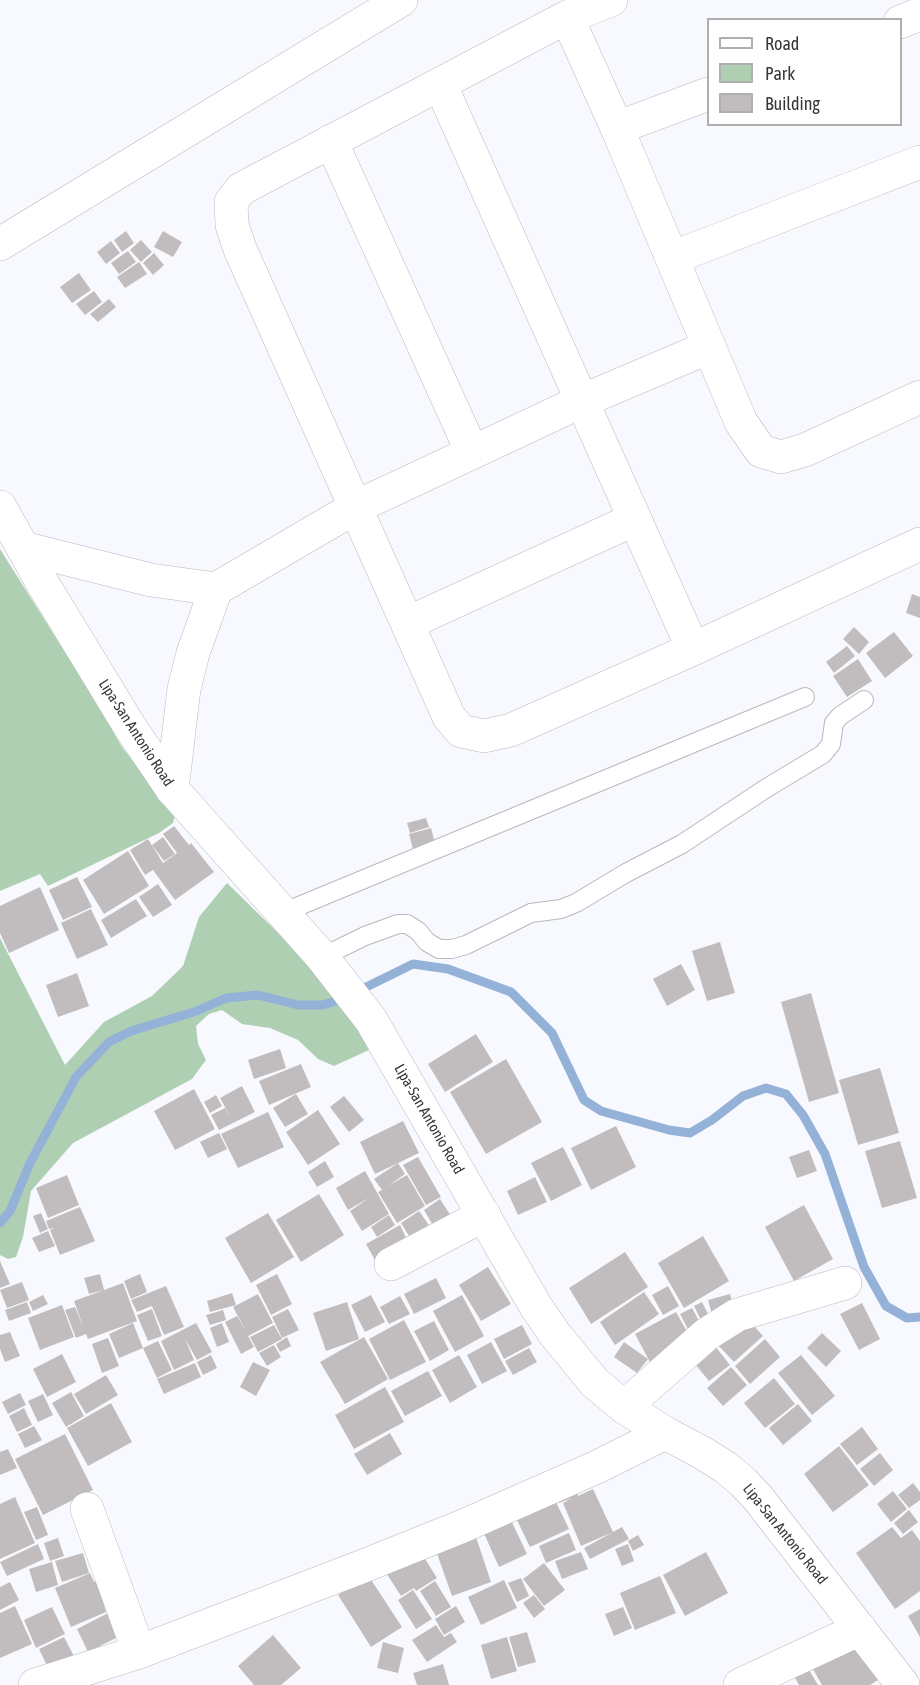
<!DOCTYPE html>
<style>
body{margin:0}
#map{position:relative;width:920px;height:1685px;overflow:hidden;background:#f8f9fe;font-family:"Asap Condensed",sans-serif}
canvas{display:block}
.legend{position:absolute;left:707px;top:18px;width:195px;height:108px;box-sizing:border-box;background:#fff;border:2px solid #afafb0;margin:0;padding:8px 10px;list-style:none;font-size:18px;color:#363739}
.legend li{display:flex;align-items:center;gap:12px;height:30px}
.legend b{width:30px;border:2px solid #afafb0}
</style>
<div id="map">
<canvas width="920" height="1685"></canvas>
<ul class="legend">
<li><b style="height:8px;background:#fff"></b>Road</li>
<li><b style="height:16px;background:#afcfb3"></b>Park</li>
<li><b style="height:16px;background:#c1bdbf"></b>Building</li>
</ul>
</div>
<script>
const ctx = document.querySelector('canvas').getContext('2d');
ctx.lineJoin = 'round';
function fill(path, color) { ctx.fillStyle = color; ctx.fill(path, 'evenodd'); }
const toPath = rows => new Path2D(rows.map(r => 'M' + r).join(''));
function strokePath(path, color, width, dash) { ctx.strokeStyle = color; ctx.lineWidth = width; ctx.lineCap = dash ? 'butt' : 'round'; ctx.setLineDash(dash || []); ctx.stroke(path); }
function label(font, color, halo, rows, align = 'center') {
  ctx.font = font + ' "Asap Condensed",sans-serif'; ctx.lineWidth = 4.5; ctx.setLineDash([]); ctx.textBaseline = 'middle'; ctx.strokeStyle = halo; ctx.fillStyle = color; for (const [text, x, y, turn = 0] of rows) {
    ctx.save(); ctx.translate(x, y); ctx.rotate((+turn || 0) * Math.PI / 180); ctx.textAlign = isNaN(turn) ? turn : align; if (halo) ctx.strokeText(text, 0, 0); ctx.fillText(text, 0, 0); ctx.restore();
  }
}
fill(toPath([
 [0,549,95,700,122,747,175,815,173,823,159,833,48,886,40,874,0,891],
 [227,883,311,965,358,1027,369,1050,334,1066,318,1059,298,1040,270,1028,242,1024,222,1010,209,1014,196,1026,198,1044,206,1060,192,1079,73,1143,31,1191,23,1237,16,1257,8,1259,0,1255,0,938,65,1065,104,1022,152,996,183,966,199,917]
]), '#afcfb3');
strokePath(toPath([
 [0,1223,10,1211,30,1163,76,1077,109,1042,131,1031,197,1011,226,998,258,995,298,1005,323,1005,342,999,413,964,448,969,511,992,552,1033,584,1100,601,1111,669,1130,690,1133,712,1120,743,1096,766,1088,786,1094,803,1115,825,1154,864,1267,886,1306,907,1318,920,1317]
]), '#94b2d7', 9);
fill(toPath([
 [126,231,134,243,122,252,114,240],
 [163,231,182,242,173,257,154,247],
 [141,240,152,252,141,262,130,250],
 [111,241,120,253,106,264,97,252],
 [128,251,136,262,119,274,111,263],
 [154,253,164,265,153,275,143,263],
 [139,262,147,274,125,288,117,277],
 [79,273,91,290,72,303,60,287],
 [94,291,102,302,85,315,76,304],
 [109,299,116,307,98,322,90,314],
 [912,594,920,597,920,618,906,613],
 [854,627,869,642,859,654,843,639],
 [894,632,913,656,885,678,866,653],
 [847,646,855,656,834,673,826,662],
 [858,659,872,681,847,697,833,676],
 [426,818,429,827,410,833,407,823],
 [174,826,189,845,191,843,214,872,175,900,153,870,145,875,130,850,148,839,163,863,177,853,163,834],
 [431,828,436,847,414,853,409,834],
 [163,837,175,854,164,861,152,845],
 [128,851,149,886,104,914,83,880],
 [77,877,92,907,63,920,49,890],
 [158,884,172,905,153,917,139,897],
 [40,887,59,930,9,953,0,933,0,906],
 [136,899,147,916,111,938,101,920],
 [91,909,108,945,77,959,61,923],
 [720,942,735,993,707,1001,692,951],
 [681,964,695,990,667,1006,653,979],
 [77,973,89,1006,58,1017,46,985],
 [811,993,839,1093,809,1102,781,1002],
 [476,1034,493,1062,445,1092,428,1064],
 [280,1049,286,1068,254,1079,248,1060],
 [506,1059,542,1122,486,1154,450,1092],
 [301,1064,311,1087,269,1105,259,1081],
 [880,1068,899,1133,858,1145,839,1080],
 [242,1086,255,1112,219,1130,211,1115,225,1108,231,1118,220,1098],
 [194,1089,215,1129,175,1150,154,1111],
 [296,1094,308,1114,285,1127,273,1108],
 [216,1095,222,1106,210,1113,204,1102],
 [344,1096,364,1120,349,1132,330,1107],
 [318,1110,340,1144,308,1165,286,1132],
 [268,1112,284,1147,238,1168,221,1134],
 [403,1121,419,1153,375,1174,360,1142],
 [616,1126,636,1167,591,1190,571,1148],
 [219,1133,227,1149,208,1158,200,1142],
 [900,1141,917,1198,882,1208,865,1151],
 [563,1147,582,1185,551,1201,531,1163],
 [809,1150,817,1171,797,1178,789,1157],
 [418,1157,441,1197,426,1205,403,1165],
 [325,1161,334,1177,317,1187,308,1172],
 [398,1163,405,1174,388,1186,407,1175,425,1206,397,1223,378,1192,382,1190,374,1179],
 [365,1171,389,1214,362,1231,350,1211,369,1198,348,1210,336,1188],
 [67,1175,79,1205,48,1218,36,1188],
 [535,1177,547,1202,518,1215,507,1191],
 [319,1194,344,1235,301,1262,276,1220],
 [440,1199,451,1216,434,1227,424,1210],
 [804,1205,833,1259,794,1281,765,1227],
 [80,1207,95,1241,60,1255,50,1230,54,1228,49,1229,46,1221],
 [419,1211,431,1228,412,1241,401,1223],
 [41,1213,48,1229,40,1233,33,1216],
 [268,1213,294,1257,251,1283,225,1238],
 [389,1215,395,1225,377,1237,371,1227],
 [400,1225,408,1242,375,1260,366,1244],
 [48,1231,55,1246,39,1252,32,1238],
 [703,1236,729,1281,684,1308,658,1263],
 [625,1252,648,1287,591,1324,569,1288],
 [0,1261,10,1284,0,1288],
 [488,1267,511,1304,481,1321,459,1285],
 [100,1274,104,1290,89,1294,84,1278],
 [140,1274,147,1292,131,1299,124,1281],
 [277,1274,292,1304,271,1315,256,1285],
 [436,1278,446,1298,414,1314,404,1294],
 [22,1282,29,1300,7,1308,0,1290],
 [123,1283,137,1321,88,1339,86,1334,76,1338,65,1310,75,1307,84,1329,74,1301],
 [166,1286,184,1327,164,1335,152,1306,137,1312,131,1300],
 [668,1286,679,1306,663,1315,652,1295],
 [644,1292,659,1314,615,1345,600,1322],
 [232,1293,236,1305,210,1312,207,1301],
 [258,1294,273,1323,248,1336,254,1347,241,1354,225,1322,237,1316,247,1333,233,1307],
 [730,1294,735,1312,713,1318,708,1300],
 [43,1295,48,1304,33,1311,29,1302],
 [371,1295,385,1322,365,1332,351,1305],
 [462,1295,484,1336,455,1352,433,1311],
 [400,1296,410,1314,389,1324,380,1307],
 [27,1302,31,1313,9,1321,5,1310],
 [347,1302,359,1339,326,1351,313,1313],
 [702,1302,712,1322,704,1326,694,1306],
 [862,1303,880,1339,859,1350,840,1314],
 [62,1305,74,1337,40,1350,28,1318],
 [692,1308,704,1330,692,1337,680,1314],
 [152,1309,162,1336,148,1341,137,1315],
 [288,1309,299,1330,282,1338,272,1317],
 [223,1310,226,1320,210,1325,206,1315],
 [676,1312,694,1344,652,1366,635,1334],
 [744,1315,763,1336,734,1362,715,1342],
 [404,1320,426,1362,390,1380,369,1339],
 [434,1321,449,1350,430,1361,414,1331],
 [133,1323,143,1348,119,1358,109,1334],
 [196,1323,212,1352,197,1360,185,1339,194,1360,174,1370,161,1341],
 [222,1323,229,1342,217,1347,210,1328],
 [274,1325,282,1339,258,1352,250,1337],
 [522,1325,532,1344,504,1359,494,1339],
 [10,1332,20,1356,5,1362,0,1349,0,1335],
 [822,1333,841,1351,826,1367,807,1348],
 [287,1337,291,1346,280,1352,276,1344],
 [364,1337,388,1379,345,1404,320,1362],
 [108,1338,119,1366,102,1373,92,1344],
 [765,1339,780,1357,750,1384,735,1366],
 [158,1341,172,1370,157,1378,143,1348],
 [711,1341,730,1365,709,1381,690,1358],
 [491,1342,507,1371,482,1384,467,1355],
 [624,1342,648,1359,637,1373,614,1357],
 [274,1345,281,1357,267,1366,259,1353],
 [529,1348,537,1362,513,1375,505,1361],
 [62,1354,76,1382,47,1397,33,1369],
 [211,1355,217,1368,203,1375,197,1362],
 [459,1355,477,1387,450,1403,432,1370],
 [801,1355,835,1396,812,1415,778,1373],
 [253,1362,270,1370,256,1396,240,1387],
 [195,1363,201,1377,164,1394,157,1379],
 [731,1367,747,1385,723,1406,707,1388],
 [428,1371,442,1396,405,1416,391,1391],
 [106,1375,118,1395,86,1414,74,1394],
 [774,1378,795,1404,765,1428,744,1403],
 [385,1387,404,1422,354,1449,335,1415],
 [71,1392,84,1416,66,1427,52,1403],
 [20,1393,26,1405,8,1414,2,1402],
 [43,1394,53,1415,38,1422,28,1401],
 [111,1403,132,1442,88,1466,67,1428],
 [798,1404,812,1421,783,1445,769,1428],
 [24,1408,32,1425,17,1432,9,1416],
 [34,1426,42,1440,25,1448,18,1434],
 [862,1427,878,1449,857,1465,840,1444],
 [390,1433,402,1454,367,1475,354,1454],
 [65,1434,93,1490,43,1515,15,1459],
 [839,1446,869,1485,833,1512,804,1474],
 [8,1449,17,1468,0,1475,0,1452],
 [880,1453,893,1470,874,1486,860,1469],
 [573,1482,578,1496,593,1489,613,1532,581,1546,563,1503,572,1498,559,1503,553,1490],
 [913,1483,920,1492,920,1500,909,1508,898,1495],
 [893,1491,907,1509,891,1522,877,1504],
 [15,1497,35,1543,0,1559,0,1504],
 [554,1498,569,1529,530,1547,515,1516],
 [37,1507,48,1535,36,1540,24,1512],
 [909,1510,918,1522,903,1534,894,1523],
 [509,1516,527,1554,499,1567,482,1529],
 [622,1527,629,1539,590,1559,584,1548],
 [892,1527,901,1538,912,1530,920,1541,920,1591,895,1609,856,1553],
 [569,1533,576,1550,546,1563,539,1546],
 [475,1534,491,1582,452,1596,435,1548],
 [638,1535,644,1545,633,1551,628,1541],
 [58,1538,64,1556,50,1561,44,1543],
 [38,1544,44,1559,7,1576,0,1562],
 [628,1544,634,1561,622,1566,615,1549],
 [417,1546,437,1578,416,1591,414,1588,401,1596,383,1568],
 [581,1552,588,1569,562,1579,555,1561],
 [706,1552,728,1593,685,1616,663,1575],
 [83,1553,89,1573,62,1582,55,1561],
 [52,1562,58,1585,36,1592,29,1569],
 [544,1563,565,1590,544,1606,523,1579],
 [90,1573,94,1582,103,1578,113,1601,104,1605,106,1612,71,1627,55,1588],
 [368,1575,402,1627,371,1647,338,1595],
 [660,1576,676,1613,635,1630,620,1593],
 [521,1578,529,1596,517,1602,508,1583],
 [504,1580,517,1608,481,1625,468,1597],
 [435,1581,451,1607,436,1616,420,1591],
 [10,1582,19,1600,0,1610,0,1587],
 [413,1590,432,1619,416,1629,398,1600],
 [534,1595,545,1609,534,1618,523,1603],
 [15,1606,32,1644,0,1658,0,1613],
 [456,1606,465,1622,444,1635,435,1619],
 [52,1607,65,1634,36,1648,24,1620],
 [623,1607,632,1628,614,1636,605,1614],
 [116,1609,128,1632,88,1652,77,1629],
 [920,1609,920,1637,908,1616],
 [436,1625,444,1637,451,1633,457,1642,427,1662,412,1640],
 [527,1632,536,1662,518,1667,509,1637],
 [273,1635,301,1668,281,1685,254,1685,238,1666],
 [64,1637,77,1662,51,1674,39,1649],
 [507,1637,517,1671,491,1679,481,1645],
 [861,1639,883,1677,870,1685,822,1685,810,1664],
 [383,1642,404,1648,398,1673,377,1668],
 [805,1663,818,1685,799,1685,790,1669],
 [443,1664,449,1685,417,1685,413,1673]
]), '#c1bdbf');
const lane = toPath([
 [282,913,805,697],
 [322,957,365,936,398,924,407,924,418,931,427,942,439,949,452,949,466,945,531,913,561,909,576,903,626,873,682,844,765,789,823,754,831,744,834,723,840,716,864,700]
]);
const street = toPath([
 [611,0,567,17,241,189,231,202,232,225,240,249,449,717,461,731,484,736,511,730,693,649,920,544],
 [567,17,617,128,741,422,761,451,781,457,805,450,920,397],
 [900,22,920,14],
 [440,84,693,649],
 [617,128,708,94],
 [331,141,472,452],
 [672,258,920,162],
 [23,548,151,580,216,589,356,507,582,401,709,347],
 [408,623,635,519],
 [172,789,184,689,193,653,216,589],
 [391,1264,484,1215],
 [624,1407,707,1334,737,1315,845,1283],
 [87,1509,139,1652],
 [35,1685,139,1652,361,1567,463,1526,597,1467,665,1433],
 [740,1685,860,1629]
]);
const secondary = toPath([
 [0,244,401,0],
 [0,507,43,584,130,727,172,789,322,957,371,1020,535,1305,554,1333,594,1382,624,1407,665,1433,701,1452,725,1467,743,1482,758,1498,903,1685]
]);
strokePath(lane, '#b8b9be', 20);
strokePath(street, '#b8b9be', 34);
strokePath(secondary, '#b8b9be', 34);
strokePath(lane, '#fff', 18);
strokePath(street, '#fff', 33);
strokePath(secondary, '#fff', 33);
label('15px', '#363739', '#fff', [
 ["Lipa-San Antonio Road",136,733,57],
 ["Lipa-San Antonio Road",429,1119,60],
 ["Lipa-San Antonio Road",785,1534,51]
]);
</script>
